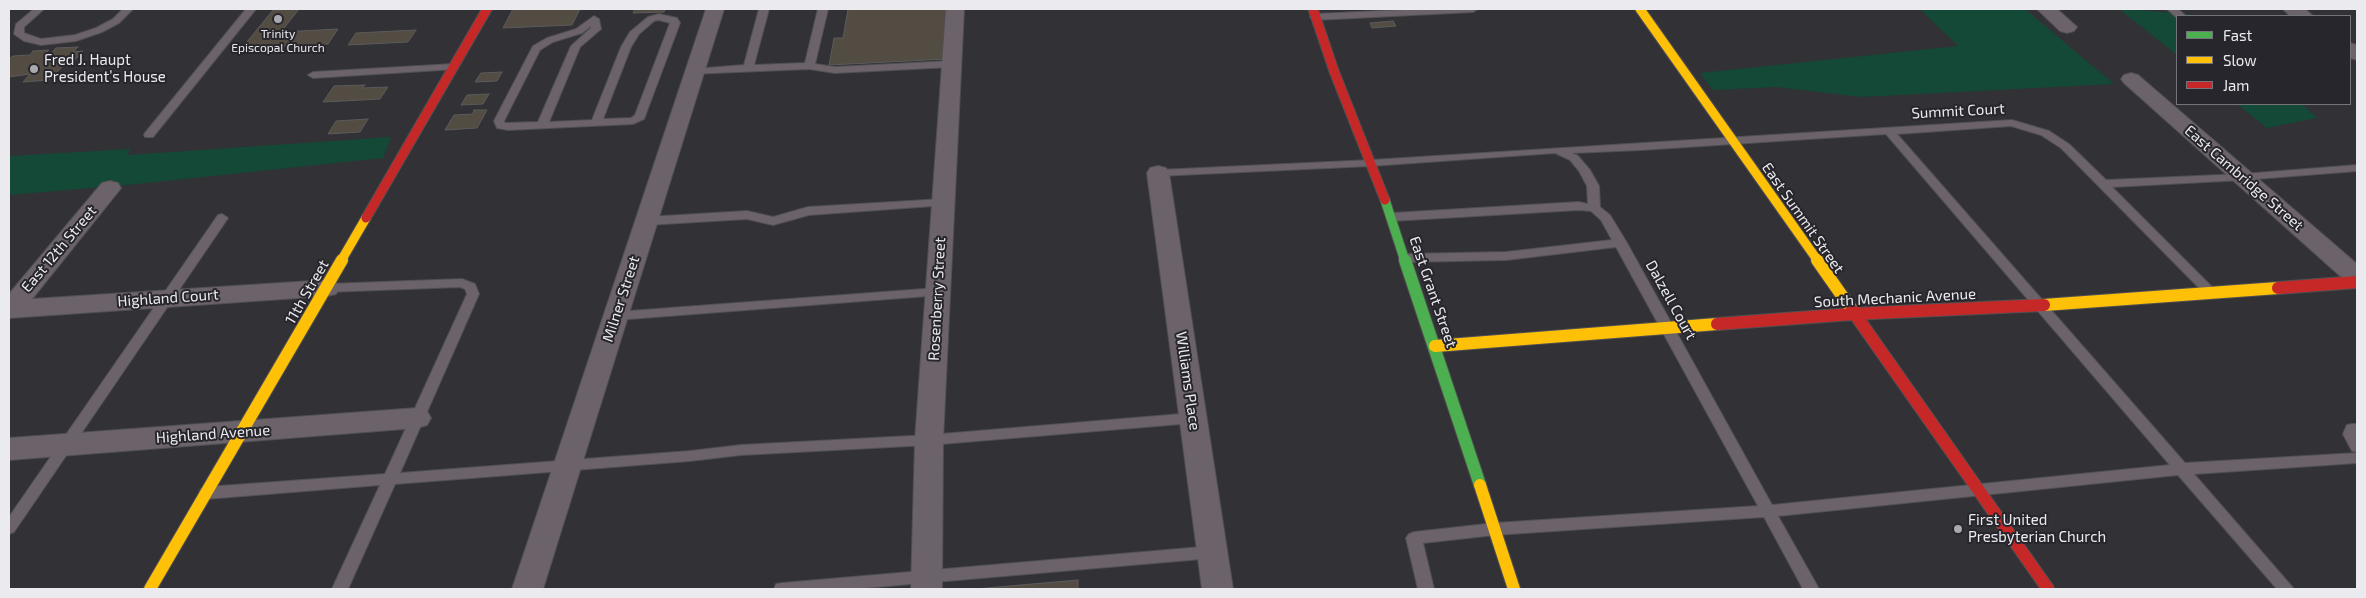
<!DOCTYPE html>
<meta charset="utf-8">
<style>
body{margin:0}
#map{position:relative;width:2366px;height:598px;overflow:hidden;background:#323135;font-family:"Exo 2",sans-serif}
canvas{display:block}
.frame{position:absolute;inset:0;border:10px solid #ebeaee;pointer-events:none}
.legend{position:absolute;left:2176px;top:15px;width:175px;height:90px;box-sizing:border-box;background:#27262c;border:1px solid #75747a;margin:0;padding:6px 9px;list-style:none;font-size:15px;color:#ebeaee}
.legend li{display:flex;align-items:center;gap:10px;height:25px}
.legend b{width:25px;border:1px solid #75747a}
</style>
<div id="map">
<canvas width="2366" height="598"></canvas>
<div class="frame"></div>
<ul class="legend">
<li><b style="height:6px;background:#4caf50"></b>Fast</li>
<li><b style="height:6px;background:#ffc107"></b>Slow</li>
<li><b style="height:6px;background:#c62828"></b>Jam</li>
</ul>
</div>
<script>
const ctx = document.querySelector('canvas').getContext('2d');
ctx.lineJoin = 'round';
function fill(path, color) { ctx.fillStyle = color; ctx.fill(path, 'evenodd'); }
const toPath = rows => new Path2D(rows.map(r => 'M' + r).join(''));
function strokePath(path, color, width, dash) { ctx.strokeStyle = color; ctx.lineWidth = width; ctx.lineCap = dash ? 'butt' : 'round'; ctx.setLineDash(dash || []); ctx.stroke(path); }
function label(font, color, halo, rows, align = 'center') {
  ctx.font = font + ' "Exo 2",sans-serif'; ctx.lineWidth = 4; ctx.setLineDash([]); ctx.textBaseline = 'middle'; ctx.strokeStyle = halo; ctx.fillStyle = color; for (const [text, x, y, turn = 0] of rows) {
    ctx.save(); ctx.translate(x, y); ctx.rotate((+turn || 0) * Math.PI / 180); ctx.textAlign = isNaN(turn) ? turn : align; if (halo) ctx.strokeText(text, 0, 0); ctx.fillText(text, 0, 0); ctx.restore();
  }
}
fill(toPath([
 [1920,9,2025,9,2114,84,1861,97,1776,87,1713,90,1700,73,1958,46],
 [2119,9,2127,9,2207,16,2177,16,2177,55],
 [2237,104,2302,104,2317,118,2267,128],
 [391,137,383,158,137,184,9,195,9,156,131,149,127,155]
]), '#134936');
const building = toPath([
 [299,9,281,32,338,29,328,44,242,48,273,10,299,9],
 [513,9,580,9,572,25,503,28,513,9],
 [635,9,665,9,664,12,633,13,635,9],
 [848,9,949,9,946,59,829,65,834,38,843,38,848,9],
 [1393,21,1396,26,1372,28,1370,23,1393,21],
 [416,30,408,42,348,45,356,33,416,30],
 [78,47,73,52,83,51,72,63,65,64,49,80,23,82,30,74,9,77,9,59,13,56,30,55,33,51,49,50,46,53,51,53,56,48,78,47],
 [502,72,497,81,475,82,481,73,502,72],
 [365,85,362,88,388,87,380,99,323,102,334,86,365,85],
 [489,94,483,104,461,105,467,95,489,94],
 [474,110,487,110,477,128,445,130,454,115,473,114,474,110],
 [368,119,360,132,328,134,336,121,368,119],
 [1078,580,1078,589,975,589,1078,580]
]);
fill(building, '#524c42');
strokePath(building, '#5c5b5c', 1);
const lane = toPath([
 [34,9,44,9,24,27,24,33,41,39,75,35,96,28,113,19,123,9,133,9,119,23,102,32,76,41,41,45,24,41,14,34,16,24,34,9],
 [246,9,256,9,153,137,145,137,144,135,145,133,246,9],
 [759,9,769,9,754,65,805,63,818,9,828,9,815,64,835,67,951,61,956,64,951,67,835,73,809,69,690,74,689,72,694,69,744,65,759,9],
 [1422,9,1478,9,1473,12,1315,20,1310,17,1315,14,1422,9],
 [2167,9,2178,9,2186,16,2177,18,2167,9],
 [659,14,677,18,680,23,644,119,633,124,508,130,497,128,494,121,533,46,547,38,576,29,594,16,599,19,601,29,580,47,549,122,592,120,621,47,630,32,648,17,659,14],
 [659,20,670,23,635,115,631,118,603,119,631,47,639,34,654,21,659,20],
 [591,26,591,28,571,46,538,122,505,123,504,121,540,50,553,42,582,33,591,26],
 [453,64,457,65,457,69,313,78,308,75,313,72,453,64],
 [2012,120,2049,131,2069,144,2106,180,2243,174,2357,165,2357,171,2243,180,2112,187,2214,289,2216,292,2214,295,2210,296,2206,295,2061,148,2041,135,2011,126,1897,134,2185,463,2357,453,2357,463,2194,474,2294,589,2277,589,2178,475,1778,516,1819,589,1803,589,1764,517,1495,535,1423,543,1434,589,1418,589,1406,538,1409,534,1414,532,1495,523,1758,506,1616,247,1506,260,1406,262,1400,258,1406,254,1506,252,1612,240,1601,220,1591,211,1579,210,1392,221,1386,217,1392,213,1579,202,1588,204,1587,186,1579,171,1570,160,1555,153,1371,166,1158,176,1152,173,1158,170,1371,160,2012,120],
 [1886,134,2170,465,1772,505,1627,243,1610,215,1600,207,1599,186,1590,170,1578,156,1572,153,1641,150,1886,134],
 [943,199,947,201,949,203,947,205,809,215,773,225,747,219,647,225,641,221,647,217,747,211,773,217,808,207,943,199],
 [222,214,228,218,226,221,14,532,9,534,9,517,218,215,222,214],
 [462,279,475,284,479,294,400,473,690,451,741,445,929,435,1193,413,1198,414,1200,418,1198,422,1193,423,929,445,741,455,690,461,395,484,348,589,332,589,380,485,206,499,201,497,199,493,201,489,206,487,385,474,467,294,465,289,460,287,327,292,321,288,327,284,462,279],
 [937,288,941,289,943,292,941,295,616,320,610,316,616,312,937,288],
 [2352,424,2357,424,2357,452,2352,451,2343,434,2347,425,2352,424],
 [1213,546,1218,548,1221,552,1218,556,1213,558,854,589,774,589,776,584,782,583,1213,546]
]);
const street = toPath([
 [706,9,724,9,543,589,512,589,706,9],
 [946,9,964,9,943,440,942,589,911,589,915,440,946,9],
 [2037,9,2057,9,2077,27,2074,31,2067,33,2060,31,2037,9],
 [2283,9,2305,9,2313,16,2290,16,2283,9],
 [2350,43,2357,45,2357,60,2350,58,2350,43],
 [2131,73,2138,75,2357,264,2357,285,2348,283,2124,83,2121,79,2124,75,2131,73],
 [1158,166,1166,168,1169,173,1233,589,1202,589,1147,173,1150,168,1158,166],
 [110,181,118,183,121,188,32,299,327,280,336,282,339,288,336,294,327,296,9,318,9,294,102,183,110,181],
 [417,408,427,411,431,418,427,425,417,428,9,460,9,438,417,408]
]);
const fastFar1 = toPath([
 [1385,200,1405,261]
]);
const fast = toPath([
 [1405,260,1480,485]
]);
const slowFar1 = toPath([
 [1640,9,1818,261],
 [341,261,366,218]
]);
const slow = toPath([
 [1817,260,1852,310],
 [2044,305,2278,288],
 [1435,346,1717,324],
 [1480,485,1514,589],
 [150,589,342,260]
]);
const jamFar1 = toPath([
 [1313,9,1334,71,1385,200],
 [366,218,487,9]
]);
const jam = toPath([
 [2278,288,2357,282],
 [1852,310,2048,589],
 [1717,324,1852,314,2044,305]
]);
strokePath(lane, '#504f52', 2);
strokePath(street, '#504f52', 2);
strokePath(fastFar1, '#504f52', 11);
strokePath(fast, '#504f52', 14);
strokePath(slowFar1, '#504f52', 11);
strokePath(slow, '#504f52', 14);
strokePath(jamFar1, '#504f52', 11);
strokePath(jam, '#504f52', 14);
fill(lane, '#6b6369');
fill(street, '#6b6369');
strokePath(fastFar1, '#4caf50', 9);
strokePath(fast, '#4caf50', 12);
strokePath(slowFar1, '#ffc107', 9);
strokePath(slow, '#ffc107', 12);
strokePath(jamFar1, '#c62828', 9);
strokePath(jam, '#c62828', 12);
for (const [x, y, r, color] of [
 [278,19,5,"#aaa9ad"],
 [34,69,5,"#aaa9ad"],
 [1958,529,5,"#aaa9ad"]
]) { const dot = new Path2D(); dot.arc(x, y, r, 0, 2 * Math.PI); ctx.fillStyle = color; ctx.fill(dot); strokePath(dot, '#27262c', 2); }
label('12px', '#ebeaee', '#27262c', [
 ["Trinity",278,34],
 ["Episcopal Church",278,48]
]);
label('15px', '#ebeaee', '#27262c', [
 ["Fred J. Haupt",44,60],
 ["President’s House",44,77],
 ["First United",1968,520],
 ["Presbyterian Church",1968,537]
], 'left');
label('15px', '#ebeaee', '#27262c', [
 ["Summit Court",1958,111,-3],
 ["East Cambridge Street",2244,178,41],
 ["East Summit Street",1803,218,55],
 ["East 12th Street",59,249,-50],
 ["11th Street",307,292,-60],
 ["East Grant Street",1433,292,71],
 ["Highland Court",168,298,-4],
 ["South Mechanic Avenue",1895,298,-3],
 ["Milner Street",621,299,-72],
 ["Rosenberry Street",937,299,-87],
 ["Dalzell Court",1671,300,61],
 ["Williams Place",1188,381,82],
 ["Highland Avenue",213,434,-4]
]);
</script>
